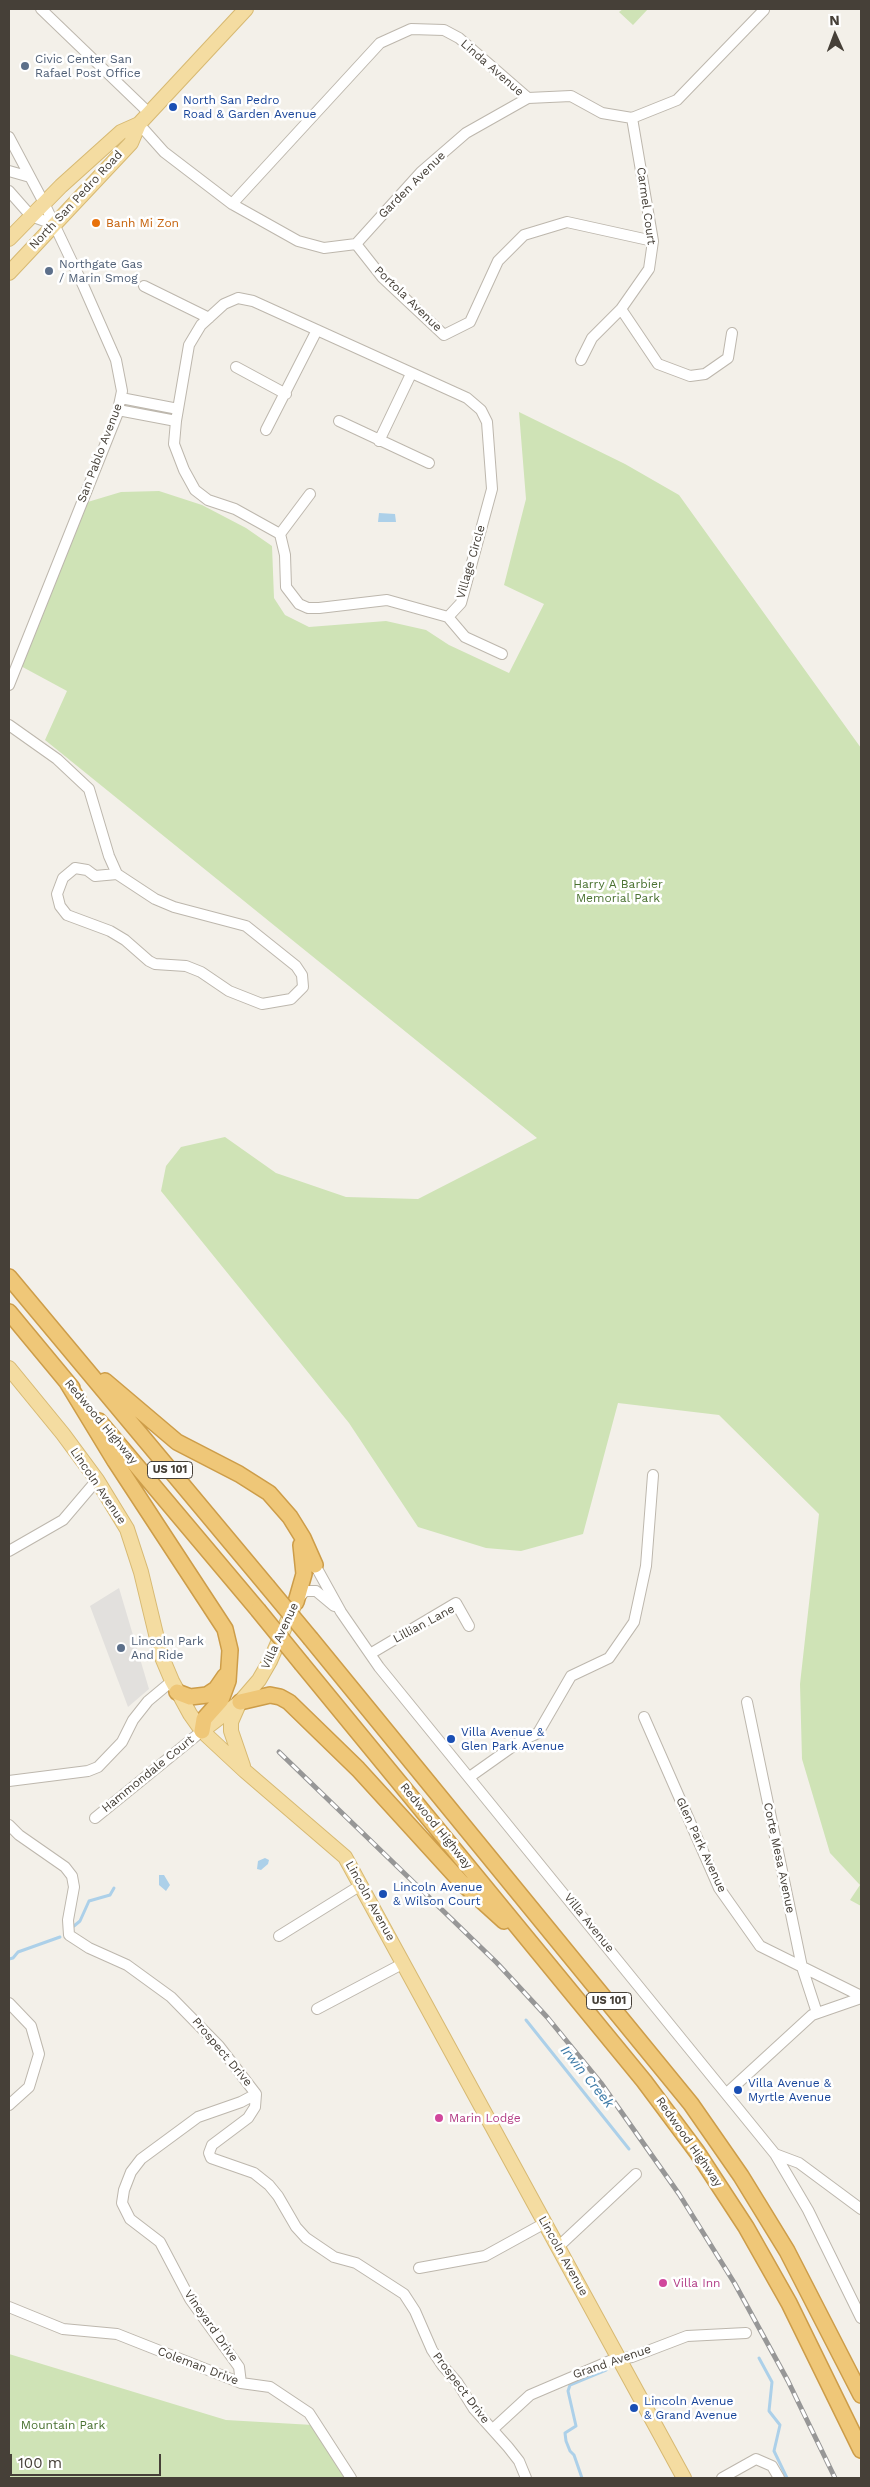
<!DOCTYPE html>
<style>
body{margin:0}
#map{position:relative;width:870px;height:2487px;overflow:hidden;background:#f3f0e9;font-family:"Work Sans",sans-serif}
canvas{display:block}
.frame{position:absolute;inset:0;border:10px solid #464038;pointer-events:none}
.north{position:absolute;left:810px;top:10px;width:50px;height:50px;-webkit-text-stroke:4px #fff;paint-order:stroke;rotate:358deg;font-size:14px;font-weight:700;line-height:20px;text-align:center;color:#464038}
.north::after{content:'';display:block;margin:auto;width:18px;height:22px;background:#464038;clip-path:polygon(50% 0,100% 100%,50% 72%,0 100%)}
.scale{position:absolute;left:10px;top:2454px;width:151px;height:22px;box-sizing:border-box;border:2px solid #464038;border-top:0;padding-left:6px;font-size:15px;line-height:18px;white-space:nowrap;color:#464038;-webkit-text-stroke:4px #fff;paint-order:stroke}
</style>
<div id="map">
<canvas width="870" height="2487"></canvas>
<div class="frame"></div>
<div class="north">N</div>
<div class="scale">100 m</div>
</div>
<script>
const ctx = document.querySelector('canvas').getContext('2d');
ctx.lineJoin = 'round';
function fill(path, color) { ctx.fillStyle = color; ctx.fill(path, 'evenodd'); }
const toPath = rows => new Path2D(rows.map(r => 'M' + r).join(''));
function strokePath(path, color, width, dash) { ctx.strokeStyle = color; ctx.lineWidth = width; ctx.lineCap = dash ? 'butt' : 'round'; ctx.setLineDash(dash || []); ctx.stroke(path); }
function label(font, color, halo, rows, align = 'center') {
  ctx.font = font + ' "Work Sans",sans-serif'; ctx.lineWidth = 5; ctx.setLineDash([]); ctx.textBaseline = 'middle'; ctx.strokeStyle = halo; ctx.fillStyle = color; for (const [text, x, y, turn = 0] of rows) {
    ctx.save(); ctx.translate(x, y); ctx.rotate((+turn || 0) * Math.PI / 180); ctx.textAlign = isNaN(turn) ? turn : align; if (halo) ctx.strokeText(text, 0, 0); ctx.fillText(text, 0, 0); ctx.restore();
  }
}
fill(toPath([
 [623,9,648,9,633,25,619,12],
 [519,412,625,464,679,495,861,748,861,1906,850,1900,860,1885,830,1853,802,1759,800,1684,819,1514,719,1415,618,1403,583,1534,521,1551,486,1548,418,1527,349,1423,161,1191,166,1166,181,1147,225,1137,276,1173,346,1197,418,1199,537,1138,45,740,67,691,17,664,81,504,121,492,159,491,202,505,246,528,272,546,274,598,285,615,309,627,386,621,426,630,449,645,509,673,544,604,504,585,526,499],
 [9,2354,226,2420,313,2425,347,2478,9,2478]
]), '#cfe3b6');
fill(toPath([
 [119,1588,149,1689,128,1707,90,1606]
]), '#e2e0dd');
fill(toPath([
 [379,513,395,514,396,522,378,522],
 [265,1858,269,1860,268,1864,261,1870,257,1869,258,1861],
 [159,1875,164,1875,170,1885,166,1891,159,1885]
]), '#acd0e9');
strokePath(toPath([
 [74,1926,80,1921,89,1901,110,1895,114,1888],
 [9,1959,13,1958,18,1952,60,1937],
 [526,2020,629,2149],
 [759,2358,772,2382,769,2411,780,2425,774,2451,787,2478],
 [582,2478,574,2455,570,2451,566,2441,565,2433,576,2426,568,2391,570,2385,606,2370]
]), '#acd0e9', 3);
const minor = toPath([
 [41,9,149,113],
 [139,124,164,152,232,204,298,241,324,248,356,244,421,172,466,133,528,98,571,96,602,113,632,118,677,100,764,10],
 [9,137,44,203,83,285,116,360,122,391,117,415,9,685],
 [9,171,30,177],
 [9,191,31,216,53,224],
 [232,204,380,43,411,29,444,30,459,38,528,98],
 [356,244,382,277,444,335,470,322,498,261,524,235,567,222,653,241],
 [144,286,209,318],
 [238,298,253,301,467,398,481,410,487,422,492,489,461,603,448,617,387,600,319,608,308,608,299,604,286,587,285,555,280,534,235,509,208,500,195,490,184,470,174,444,176,421,189,345,201,325,224,304,238,298],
 [621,309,658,364,690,376,705,374,728,358,732,333],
 [581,360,592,338,621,309,649,269,653,241,632,118],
 [236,367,286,394],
 [121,398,178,409],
 [118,410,176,421],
 [339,421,429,463],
 [266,430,317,330],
 [379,441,411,374],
 [280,534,310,494],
 [448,617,465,637,502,654],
 [9,725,57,759,89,789,109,856,117,874],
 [75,868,87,870,95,876,117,874,155,899,174,907,246,926,296,966,302,975,303,987,291,999,262,1004,229,991,201,972,186,966,155,964,149,961,125,940,110,931,67,915,60,906,57,894,63,878,75,868],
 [9,1551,63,1520,97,1480],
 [315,1565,341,1612,379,1667,775,2154,808,2210,861,2318],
 [298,1599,305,1591,316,1591,334,1606],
 [370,1654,456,1603,469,1626],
 [747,1702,802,1967,817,2013],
 [644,1717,719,1888,760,1946,861,1996],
 [471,1776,519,1742,538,1733,571,1676,609,1658,634,1622,646,1566,653,1475],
 [9,1781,88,1771,98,1767,122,1742,133,1720,148,1701,172,1681],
 [95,1818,202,1731],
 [9,1825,19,1835,65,1867,72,1876,74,1887,68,1920,69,1935,89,1948,127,1965,171,1997,219,2046,256,2094,255,2107,248,2118,212,2145,209,2153,211,2158,254,2173,269,2185,278,2196,296,2227,306,2238,334,2257,356,2263,404,2294,415,2311,432,2350,442,2365,457,2382,474,2409,508,2447,519,2461,526,2478],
 [279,1936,361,1885],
 [9,2003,31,2026,39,2054,29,2087,9,2105],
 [317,2009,404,1963],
 [727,2093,812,2015,861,1998],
 [775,2154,799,2163,861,2209],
 [558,2247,636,2174],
 [419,2268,485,2256,545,2223],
 [9,2307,63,2329,117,2334,241,2383,270,2387,309,2413,351,2478],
 [241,2383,239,2367,190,2299,160,2242,130,2219,122,2203,124,2190,131,2172,141,2159,198,2117,241,2102,256,2094],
 [493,2429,530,2395,612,2360,632,2357,687,2336,746,2333],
 [722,2478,756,2459,772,2466,779,2478]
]);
const major = toPath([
 [9,239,61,186,121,132,139,124],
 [9,273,131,143,139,124,246,9],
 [9,1368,63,1434,97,1480,127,1529,141,1572,161,1655,172,1681,190,1714,202,1731,245,1771,345,1857,684,2478],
 [238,1706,231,1722,231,1731,243,1766],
 [202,1731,240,1702,259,1680,270,1661,294,1606]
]);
const highway = toPath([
 [9,1277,267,1586],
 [9,1312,72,1388],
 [105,1381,177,1442,239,1474,269,1493,290,1517,303,1538,315,1565],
 [67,1382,115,1461,225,1629,230,1650,228,1681,221,1700,204,1719,202,1731],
 [99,1421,258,1610],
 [296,1602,304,1574,301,1545],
 [311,1639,691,2104,741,2176,787,2251,861,2395],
 [302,1664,644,2081,697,2152,746,2227,789,2303,861,2450],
 [177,1692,190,1697,207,1695,216,1689,225,1676],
 [240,1702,270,1695,280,1697,289,1702,358,1769,461,1882,504,1921]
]);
strokePath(minor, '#bdb7ad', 12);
strokePath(major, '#d7b972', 16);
strokePath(highway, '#cd9d49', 18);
strokePath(minor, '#fff', 10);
strokePath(major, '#f4dca1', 14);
strokePath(highway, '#efc778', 15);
const rail = toPath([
 [279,1752,497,1963,547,2017,601,2083,679,2194,735,2284,788,2381,835,2478]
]);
strokePath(rail, '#979797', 5);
strokePath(rail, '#fff', 3, [9]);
const highwayBridge = toPath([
 [267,1586,311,1639],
 [258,1610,302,1664]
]);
strokePath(highwayBridge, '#cd9d49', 18, []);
strokePath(highwayBridge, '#efc778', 15);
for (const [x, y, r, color] of [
 [25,66,5,"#5c6f8a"],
 [173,107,5,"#1a4fb4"],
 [96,223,5,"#e8710a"],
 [49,271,5,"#5c6f8a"],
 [121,1648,5,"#5c6f8a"],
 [451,1739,5,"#1a4fb4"],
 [383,1894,5,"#1a4fb4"],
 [738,2090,5,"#1a4fb4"],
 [439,2118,5,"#d1479c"],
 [663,2283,5,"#d1479c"],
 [634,2408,5,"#1a4fb4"]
]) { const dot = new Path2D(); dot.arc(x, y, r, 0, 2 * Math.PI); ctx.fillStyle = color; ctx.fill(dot); strokePath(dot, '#fff', 2); }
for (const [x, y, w] of [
 [170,1470,45],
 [609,2001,45]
]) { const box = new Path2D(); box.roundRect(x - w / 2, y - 8.5, w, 17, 4); ctx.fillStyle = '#fff'; ctx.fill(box); strokePath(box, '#464038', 1); }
label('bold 11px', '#464038', null, [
 ["US 101",170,1470],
 ["US 101",609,2001]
]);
label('12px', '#4e5e75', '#fff', [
 ["Civic Center San",35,59],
 ["Rafael Post Office",35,73],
 ["Northgate Gas",59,264],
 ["/ Marin Smog",59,278],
 ["Lincoln Park",131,1641],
 ["And Ride",131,1655]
], 'left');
label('12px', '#464038', '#fff', [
 ["Linda Avenue",492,68,41],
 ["Garden Avenue",412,185,-45],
 ["North San Pedro Road",76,200,-47],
 ["Carmel Court",646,206,82],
 ["Portola Avenue",408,299,44],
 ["San Pablo Avenue",100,453,-69],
 ["Village Circle",471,562,-74],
 ["Redwood Highway",101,1422,50],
 ["Lincoln Avenue",98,1486,56],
 ["Lillian Lane",424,1624,-28],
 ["Villa Avenue",280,1636,-65],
 ["Hammondale Court",148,1774,-39],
 ["Redwood Highway",436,1826,51],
 ["Glen Park Avenue",701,1845,65],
 ["Corte Mesa Avenue",779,1858,78],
 ["Lincoln Avenue",370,1901,61],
 ["Villa Avenue",589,1923,51],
 ["Prospect Drive",222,2052,50],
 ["Redwood Highway",689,2142,55],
 ["Lincoln Avenue",563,2256,61],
 ["Vineyard Drive",211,2326,55],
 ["Grand Avenue",612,2362,-19],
 ["Coleman Drive",198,2366,21],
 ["Prospect Drive",461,2388,53]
]);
label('12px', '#164399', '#fff', [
 ["North San Pedro",183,100],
 ["Road & Garden Avenue",183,114],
 ["Villa Avenue &",461,1732],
 ["Glen Park Avenue",461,1746],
 ["Lincoln Avenue",393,1887],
 ["& Wilson Court",393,1901],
 ["Villa Avenue &",748,2083],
 ["Myrtle Avenue",748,2097],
 ["Lincoln Avenue",644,2401],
 ["& Grand Avenue",644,2415]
], 'left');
label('12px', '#c56008', '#fff', [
 ["Banh Mi Zon",106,223]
], 'left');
label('12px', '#4a7231', '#fff', [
 ["Harry A Barbier",618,884],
 ["Memorial Park",618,898],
 ["Mountain Park",63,2425]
]);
label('12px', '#b23c85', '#fff', [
 ["Marin Lodge",449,2118],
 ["Villa Inn",673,2283]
], 'left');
label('italic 14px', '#3c7aa7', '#fff', [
 ["Irwin Creek",587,2077,51]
]);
</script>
